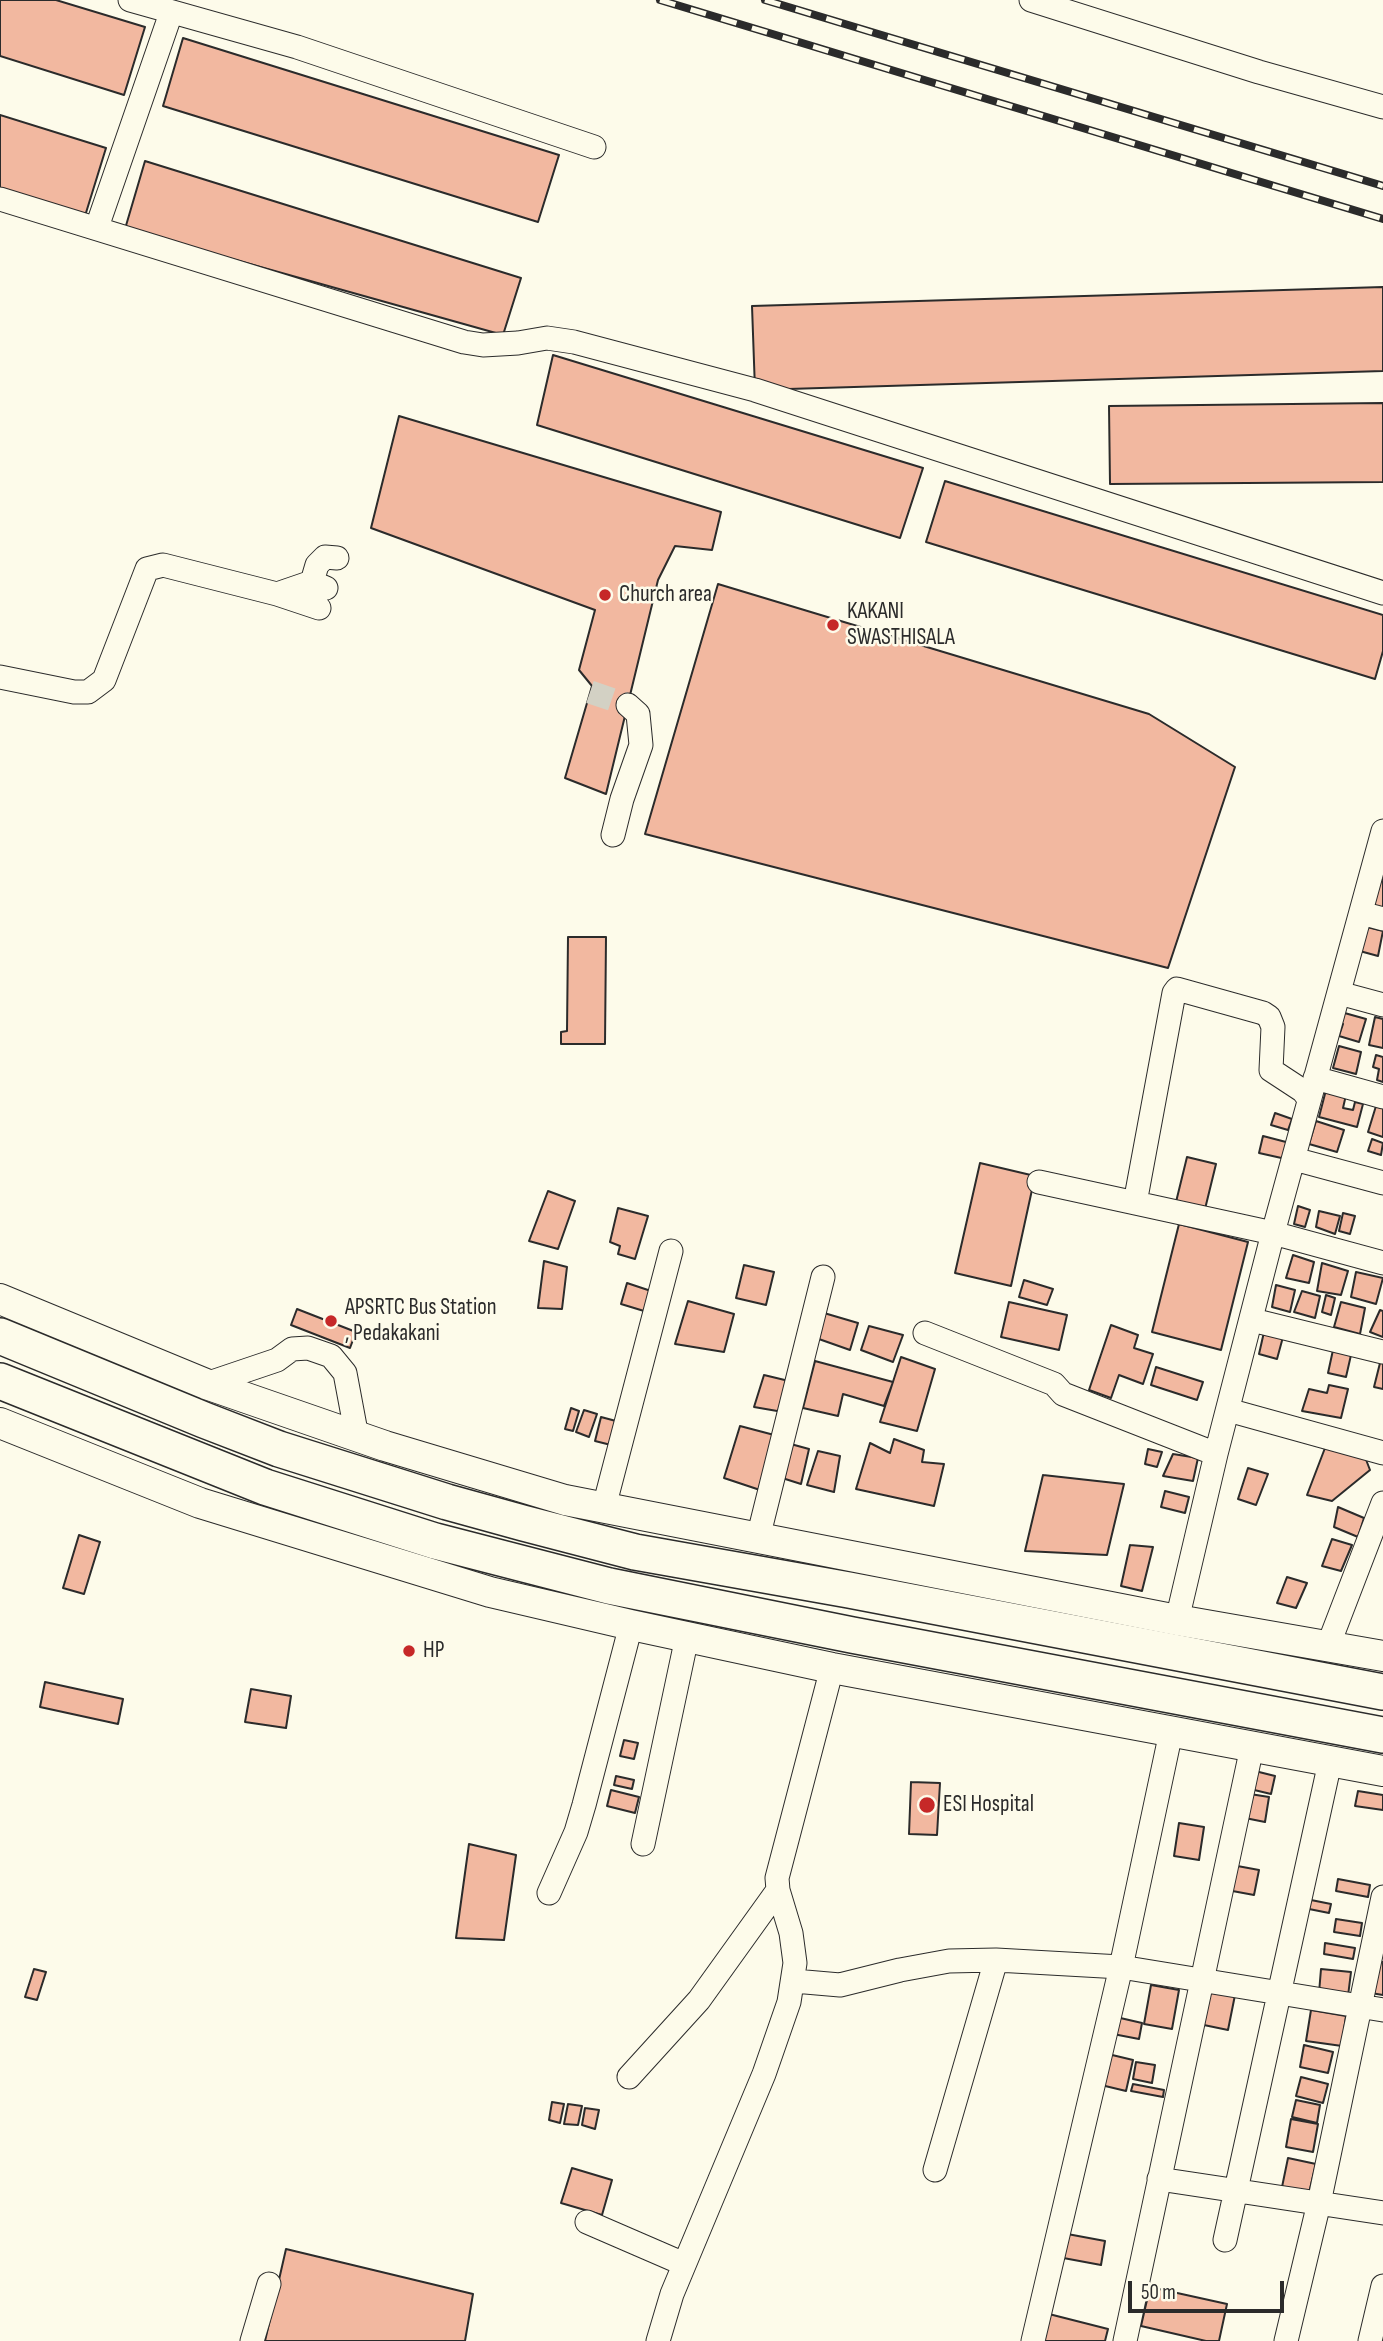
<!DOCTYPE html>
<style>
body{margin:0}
#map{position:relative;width:1383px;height:2341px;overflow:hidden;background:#fdfbea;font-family:"Sofia Sans Condensed",sans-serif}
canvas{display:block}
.scale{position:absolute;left:1128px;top:2281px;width:156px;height:32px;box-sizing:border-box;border:4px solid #2b2b2b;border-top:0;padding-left:9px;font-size:21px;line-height:24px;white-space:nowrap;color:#2b2b2b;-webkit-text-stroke:5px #fdfbea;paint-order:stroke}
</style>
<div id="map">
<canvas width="1383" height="2341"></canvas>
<div class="scale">50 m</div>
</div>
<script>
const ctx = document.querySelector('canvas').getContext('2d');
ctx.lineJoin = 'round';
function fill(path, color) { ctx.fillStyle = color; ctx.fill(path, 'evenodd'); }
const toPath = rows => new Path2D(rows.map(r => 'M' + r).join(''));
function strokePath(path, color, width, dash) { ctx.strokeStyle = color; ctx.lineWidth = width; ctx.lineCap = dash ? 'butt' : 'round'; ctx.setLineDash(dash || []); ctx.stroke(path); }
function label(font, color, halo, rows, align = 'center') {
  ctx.font = font + ' "Sofia Sans Condensed",sans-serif'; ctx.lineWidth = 5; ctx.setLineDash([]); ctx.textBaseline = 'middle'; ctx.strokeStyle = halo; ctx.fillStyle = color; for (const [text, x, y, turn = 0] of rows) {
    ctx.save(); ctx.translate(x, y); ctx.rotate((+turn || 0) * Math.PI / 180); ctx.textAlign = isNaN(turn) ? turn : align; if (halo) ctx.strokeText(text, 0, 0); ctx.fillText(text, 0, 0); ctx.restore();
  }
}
const building = toPath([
 [0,0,56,0,145,27,124,95,0,56,0,0],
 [183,38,559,155,538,222,163,106,183,38],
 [0,115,106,148,85,216,0,189,0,115],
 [145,161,521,278,503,335,125,229,145,161],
 [1383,287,1383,371,755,390,752,306,1383,287],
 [553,355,923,468,900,538,537,425,553,355],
 [1383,403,1383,482,1110,484,1109,406,1383,403],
 [399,416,721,512,712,550,675,546,658,580,606,794,565,778,592,686,579,670,595,610,371,528,399,416],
 [945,481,1383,615,1383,651,1375,679,926,542,945,481],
 [718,584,1149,714,1235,767,1168,968,645,834,718,584],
 [1379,879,1383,880,1383,909,1372,906,1379,879],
 [1363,926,1383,931,1378,956,1356,950,1363,926],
 [568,937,606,937,605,1044,561,1044,561,1032,567,1031,568,937],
 [1341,1012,1366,1019,1359,1042,1339,1036,1343,1024,1338,1023,1341,1012],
 [1375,1017,1383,1019,1383,1048,1369,1045,1375,1017],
 [1339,1046,1361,1052,1356,1074,1333,1068,1339,1046],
 [1376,1055,1383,1057,1383,1082,1377,1080,1379,1069,1373,1067,1376,1055],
 [1326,1090,1346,1095,1343,1108,1353,1110,1355,1102,1363,1104,1357,1127,1319,1117,1326,1090],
 [1376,1106,1383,1108,1383,1137,1368,1132,1376,1106],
 [1275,1113,1292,1119,1288,1130,1271,1125,1275,1113],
 [1316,1121,1344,1130,1337,1152,1309,1144,1316,1121],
 [1263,1136,1286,1142,1286,1159,1259,1153,1263,1136],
 [1372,1139,1383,1143,1381,1155,1368,1151,1372,1139],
 [1187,1157,1216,1164,1205,1209,1176,1202,1187,1157],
 [980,1163,1035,1176,1011,1286,955,1273,980,1163],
 [548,1191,575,1201,558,1249,529,1241,548,1191],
 [1298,1206,1310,1210,1305,1227,1294,1224,1298,1206],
 [618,1208,648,1216,635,1259,618,1254,620,1246,610,1242,618,1208],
 [1319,1211,1340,1216,1335,1234,1316,1227,1319,1211],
 [1343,1213,1355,1216,1350,1234,1339,1231,1343,1213],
 [1179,1224,1248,1242,1221,1350,1152,1332,1179,1224],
 [1293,1255,1314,1262,1309,1283,1286,1278,1293,1255],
 [544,1261,567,1267,562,1309,538,1308,544,1261],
 [1322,1263,1348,1271,1341,1295,1317,1291,1322,1263],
 [744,1265,774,1272,766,1305,736,1298,744,1265],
 [1356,1272,1383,1278,1376,1304,1351,1297,1356,1272],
 [1024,1280,1053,1289,1047,1305,1019,1297,1024,1280],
 [627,1283,651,1291,644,1311,621,1304,627,1283],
 [1276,1285,1295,1290,1290,1312,1272,1307,1276,1285],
 [1302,1291,1320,1296,1315,1318,1294,1312,1302,1291],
 [1326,1295,1335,1298,1331,1315,1322,1312,1326,1295],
 [688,1301,734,1314,724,1352,675,1344,688,1301],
 [1009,1302,1067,1315,1059,1350,1001,1337,1009,1302],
 [1341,1302,1365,1308,1360,1334,1334,1327,1341,1302],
 [297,1309,356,1332,350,1348,291,1325,297,1309],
 [1380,1310,1383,1311,1383,1337,1370,1332,1380,1310],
 [824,1313,858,1323,850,1350,816,1338,824,1313],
 [1111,1325,1138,1335,1134,1348,1153,1354,1143,1384,1119,1375,1111,1398,1089,1390,1111,1325],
 [869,1326,903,1335,893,1362,861,1350,869,1326],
 [1264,1332,1283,1337,1277,1359,1259,1354,1264,1332],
 [1333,1350,1351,1355,1346,1377,1328,1373,1333,1350],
 [901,1357,935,1369,917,1431,880,1422,901,1357],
 [815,1361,893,1382,884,1406,843,1394,838,1416,803,1408,815,1361],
 [1380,1363,1383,1363,1383,1389,1374,1387,1380,1363],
 [1156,1367,1203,1382,1197,1400,1151,1385,1156,1367],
 [764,1375,793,1382,783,1412,754,1407,764,1375],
 [1329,1385,1348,1389,1341,1418,1302,1411,1309,1389,1327,1393,1329,1385],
 [571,1408,579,1411,573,1431,565,1429,571,1408],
 [584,1410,597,1414,589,1437,576,1432,584,1410],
 [601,1417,616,1421,611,1445,595,1441,601,1417],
 [740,1426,778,1436,763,1491,724,1478,740,1426],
 [894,1439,924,1450,922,1462,944,1464,934,1506,856,1489,870,1443,890,1453,894,1439],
 [787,1443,809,1449,801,1484,779,1477,787,1443],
 [1325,1448,1365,1457,1370,1470,1332,1501,1307,1495,1325,1448],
 [1148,1449,1162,1452,1157,1467,1145,1464,1148,1449],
 [818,1451,840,1456,834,1492,807,1485,818,1451],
 [1173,1454,1198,1458,1193,1481,1163,1476,1173,1454],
 [1248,1468,1268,1474,1256,1505,1238,1499,1248,1468],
 [1043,1475,1124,1484,1107,1555,1025,1551,1043,1475],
 [1165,1491,1189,1497,1185,1513,1161,1507,1165,1491],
 [1338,1507,1364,1518,1358,1537,1334,1527,1338,1507],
 [79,1535,100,1542,84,1594,63,1588,79,1535],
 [1332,1539,1352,1545,1341,1571,1322,1566,1332,1539],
 [1130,1545,1153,1547,1142,1591,1121,1586,1130,1545],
 [1287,1577,1307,1583,1296,1608,1277,1603,1287,1577],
 [45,1682,123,1699,118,1724,40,1707,45,1682],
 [251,1689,291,1696,286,1728,245,1722,251,1689],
 [624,1740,638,1743,634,1759,620,1756,624,1740],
 [1255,1771,1275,1776,1271,1794,1250,1789,1255,1771],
 [616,1776,634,1780,632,1789,614,1785,616,1776],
 [911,1782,940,1783,937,1835,909,1834,911,1782],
 [611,1790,639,1797,635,1813,607,1806,611,1790],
 [1358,1791,1383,1795,1383,1810,1355,1806,1358,1791],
 [1250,1794,1269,1797,1265,1822,1245,1818,1250,1794],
 [1179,1823,1204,1827,1199,1860,1174,1856,1179,1823],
 [469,1844,516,1855,504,1940,456,1938,469,1844],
 [1232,1865,1259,1870,1254,1895,1227,1890,1232,1865],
 [1338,1879,1370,1885,1368,1897,1336,1891,1338,1879],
 [1306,1899,1331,1904,1329,1913,1304,1908,1306,1899],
 [1336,1919,1362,1923,1360,1936,1334,1932,1336,1919],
 [1325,1943,1355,1948,1353,1959,1324,1954,1325,1943],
 [1377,1961,1383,1962,1383,1995,1371,1993,1377,1961],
 [34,1969,46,1972,37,2000,25,1997,34,1969],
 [1321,1969,1351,1972,1348,1996,1319,1993,1321,1969],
 [1151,1985,1179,1990,1172,2029,1144,2024,1151,1985],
 [1205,1989,1235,1995,1228,2030,1199,2024,1205,1989],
 [1311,2010,1346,2016,1342,2046,1306,2041,1311,2010],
 [1116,2017,1142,2023,1139,2039,1113,2034,1116,2017],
 [1304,2045,1333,2052,1328,2073,1300,2067,1304,2045],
 [1108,2054,1133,2060,1126,2091,1101,2085,1108,2054],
 [1136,2062,1155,2065,1152,2083,1133,2079,1136,2062],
 [1301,2077,1328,2084,1323,2103,1296,2096,1301,2077],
 [1133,2084,1164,2090,1163,2097,1131,2091,1133,2084],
 [1296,2100,1320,2105,1317,2123,1292,2117,1296,2100],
 [552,2102,564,2104,560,2123,549,2120,552,2102],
 [568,2104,582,2106,578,2125,564,2124,568,2104],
 [585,2108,599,2110,595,2129,582,2125,585,2108],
 [1291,2119,1318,2124,1313,2152,1286,2147,1291,2119],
 [1288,2158,1316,2164,1309,2193,1282,2187,1288,2158],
 [572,2168,612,2180,602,2215,561,2203,572,2168],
 [1062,2233,1105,2241,1101,2265,1058,2257,1062,2233],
 [286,2249,473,2294,465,2341,265,2341,286,2249],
 [1150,2287,1227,2304,1219,2341,1206,2341,1141,2326,1150,2287],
 [1045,2313,1108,2329,1105,2341,1038,2341,1045,2313]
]);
fill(building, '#f2b8a0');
strokePath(building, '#2b2b2b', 2);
strokePath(toPath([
 [590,692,628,705]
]), '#d3d1c4', 23, [23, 11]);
const minor = toPath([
 [130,0,297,47,594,147],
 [1031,0,1259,72,1383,107],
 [0,199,464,342,483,345,518,343,547,338,574,342,755,390,1383,593],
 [97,227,171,13],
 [312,582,317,565,325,557,337,558],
 [277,594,319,608],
 [0,677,74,692,88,692,104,680,147,569,163,565,277,594,312,582,326,588],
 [613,835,622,799,641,745,638,714,628,705],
 [1361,913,1383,919],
 [1339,993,1383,1005],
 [1315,1078,1383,1097],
 [1294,1159,1383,1183],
 [1039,1182,1273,1233,1383,1263],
 [1135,1203,1174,993,1177,989,1263,1013,1269,1017,1273,1027,1271,1070,1303,1091,1309,1099],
 [1252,1320,1383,1352],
 [925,1333,1054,1384,1063,1394,1216,1454],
 [206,1384,277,1360,292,1349,308,1348,331,1356,345,1373,357,1437],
 [1228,1410,1383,1453],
 [604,1507,671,1251],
 [758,1538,823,1277],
 [1177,1620,1216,1454,1273,1233,1383,831],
 [1328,1646,1383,1503],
 [643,1844,687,1637],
 [549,1893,576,1832,584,1805,631,1625],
 [794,1981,840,1985,900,1970,949,1961,996,1960,1121,1967,1383,2010],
 [629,2077,699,2000,778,1890],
 [935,2170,996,1960],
 [1159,2179,1383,2213],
 [587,2222,684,2264],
 [1225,2240,1330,1762],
 [252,2341,269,2284],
 [658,2341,672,2294,764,2074,789,2002,795,1963,791,1933,778,1890,777,1878,832,1668],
 [1033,2341,1121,1967,1171,1732],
 [1125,2341,1252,1747],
 [1286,2341,1319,2203,1383,1897],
 [1370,2341,1383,2286]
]);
const major = toPath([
 [0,1299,206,1384,385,1446,565,1500,1177,1620,1383,1656],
 [0,1423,200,1503,490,1592,631,1625,832,1668,1383,1771]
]);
const highway = toPath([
 [0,1336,204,1420,279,1449,447,1502,523,1523,635,1552,849,1590,1383,1692],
 [0,1381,265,1487,435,1541,609,1586,852,1635,1383,1735]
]);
strokePath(minor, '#2b2b2b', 25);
strokePath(major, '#2b2b2b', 32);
strokePath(highway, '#2b2b2b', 38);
strokePath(minor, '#fdfbea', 23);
strokePath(major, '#fdfbea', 30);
strokePath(highway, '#fdfbea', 35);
const rail = toPath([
 [660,0,1383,219],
 [765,0,1383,186]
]);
strokePath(rail, '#2b2b2b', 8);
strokePath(rail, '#fdfbea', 5, [16]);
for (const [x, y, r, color] of [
 [605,595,7,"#c62828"],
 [833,625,7,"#c62828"],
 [331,1321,7,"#c62828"],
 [409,1651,7,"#c62828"],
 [927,1805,9,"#c62828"]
]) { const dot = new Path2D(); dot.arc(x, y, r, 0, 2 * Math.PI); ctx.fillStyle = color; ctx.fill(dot); strokePath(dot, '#fdfbea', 2.5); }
label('23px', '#2b2b2b', '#fdfbea', [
 ["Church area",619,595],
 ["KAKANI",847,612],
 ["SWASTHISALA",847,638],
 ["APSRTC Bus Station",345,1308],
 [", Pedakakani",345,1334],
 ["HP",423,1651],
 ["ESI Hospital",943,1805]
], 'left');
</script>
